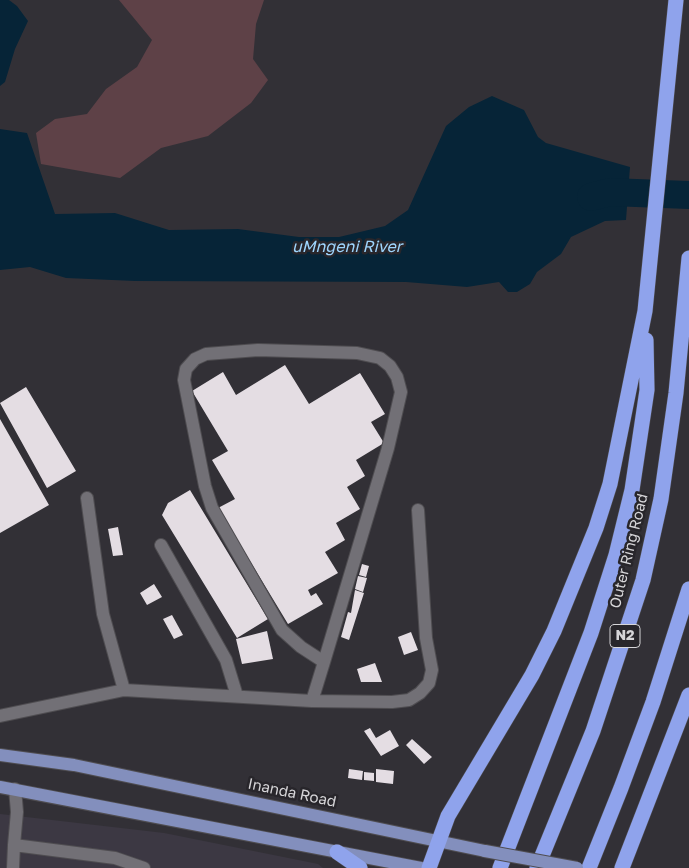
<!DOCTYPE html>
<style>
body{margin:0}
canvas{display:block;background:#323036}
</style>
<canvas width="689" height="868"></canvas>
<script>
const ctx = document.querySelector('canvas').getContext('2d');
ctx.lineJoin = 'round';
function fill(path, color) { ctx.fillStyle = color; ctx.fill(path, 'evenodd'); }
const toPath = rows => new Path2D(rows.map(r => 'M' + r).join(''));
function strokePath(path, color, width, dash) { ctx.strokeStyle = color; ctx.lineWidth = width; ctx.lineCap = dash ? 'butt' : 'round'; ctx.setLineDash(dash || []); ctx.stroke(path); }
function label(font, color, halo, rows, align = 'center') {
  ctx.font = font + ' "Golos Text",sans-serif'; ctx.lineWidth = 5; ctx.setLineDash([]); ctx.textBaseline = 'middle'; ctx.strokeStyle = halo; ctx.fillStyle = color; for (const [text, x, y, turn = 0] of rows) {
    ctx.save(); ctx.translate(x, y); ctx.rotate((+turn || 0) * Math.PI / 180); ctx.textAlign = isNaN(turn) ? turn : align; if (halo) ctx.strokeText(text, 0, 0); ctx.fillText(text, 0, 0); ctx.restore();
  }
}
fill(toPath([
 [0,814,164,833,318,864,323,868,0,868]
]), '#3c3843');
fill(toPath([
 [119,0,264,0,256,24,253,59,268,80,251,103,208,136,161,148,120,178,41,164,36,133,55,119,87,114,106,89,137,67,152,40]
]), '#5e4147');
fill(toPath([
 [0,0,9,0,17,6,28,21,15,49,5,82,0,86],
 [492,96,524,110,538,137,546,143,630,167,626,220,605,221,571,237,561,254,537,272,530,284,517,292,508,292,499,282,467,287,406,282,135,281,66,278,30,267,0,270,0,129,27,133,55,214,115,213,169,230,238,229,299,237,339,237,385,226,408,210,446,126,469,107]
]), '#062437');
strokePath(toPath([
 [591,197,610,192,689,195]
]), '#062437', 28);
fill(toPath([
 [285,365,309,404,360,373,385,414,371,422,384,443,356,460,365,476,347,487,360,509,336,523,345,540,325,552,338,573,308,590,311,596,316,593,323,604,288,624,218,508,235,499,212,460,228,451,192,391,223,372,236,395],
 [26,387,76,471,47,488,0,403],
 [0,419,49,505,0,533],
 [190,490,268,619,237,638,162,515,168,503],
 [118,527,123,555,113,556,108,529],
 [362,564,369,566,366,577,359,575],
 [358,576,367,578,363,592,355,589],
 [154,584,162,597,147,605,140,593],
 [355,590,364,593,349,640,341,637,348,612,351,613],
 [172,615,183,635,174,639,163,619],
 [267,631,273,659,242,664,236,639],
 [411,632,418,650,404,655,398,637],
 [375,663,382,682,361,682,357,669],
 [370,728,376,738,390,730,399,746,381,756,364,731],
 [412,739,432,757,424,764,406,745],
 [349,769,363,771,362,780,348,778],
 [376,769,394,771,393,784,376,782],
 [364,772,374,773,374,781,364,780]
]), '#e4dde3');
const minor = toPath([
 [87,498,103,614,124,690],
 [161,545,226,660,237,696],
 [312,701,392,702,409,700,420,693,429,683,432,670,426,638,418,510],
 [0,716,124,690,312,701,324,662,388,448,401,392,397,377,390,366,380,358,357,353,258,350,206,354,195,359,186,369,184,380,205,486,212,508,282,630,301,647,324,662],
 [15,789,17,812,14,845,115,858,144,868],
 [13,868,14,845]
]);
const major = toPath([
 [0,755,74,765,485,851],
 [0,787,421,868]
]);
const highway = toPath([
 [337,852,360,868],
 [429,868,448,816,532,675,554,631,596,528,610,484,645,311,676,0],
 [500,868,591,633,616,555,632,490,647,390,646,340],
 [537,868,593,731,643,580,661,499,676,393,689,258],
 [589,868,621,788,653,702,689,589],
 [622,868,689,695]
]);
strokePath(minor, '#4f4d51', 14);
strokePath(major, '#4f4d51', 14);
strokePath(highway, '#4f4d51', 16);
strokePath(minor, '#727076', 12);
strokePath(major, '#838fbd', 12);
strokePath(highway, '#8fa3ec', 15);
const majorBridge = toPath([
 [485,851,577,868]
]);
strokePath(majorBridge, '#4f4d51', 14, []);
strokePath(majorBridge, '#838fbd', 12);
for (const [x, y, w] of [
 [625,636,30]
]) { const box = new Path2D(); box.roundRect(x - w / 2, y - 11.5, w, 23, 4); ctx.fillStyle = '#28262b'; ctx.fill(box); strokePath(box, '#d6d5d8', 1); }
label('bold 14px', '#d6d5d8', null, [
 ["N2",625,636]
]);
label('15px', '#d6d5d8', '#28262b', [
 ["Outer Ring Road",629,551,-76],
 ["Inanda Road",292,793,12]
]);
label('italic 16px', '#9ed5fd', '#28262b', [
 ["uMngeni River",347,247]
]);
</script>
